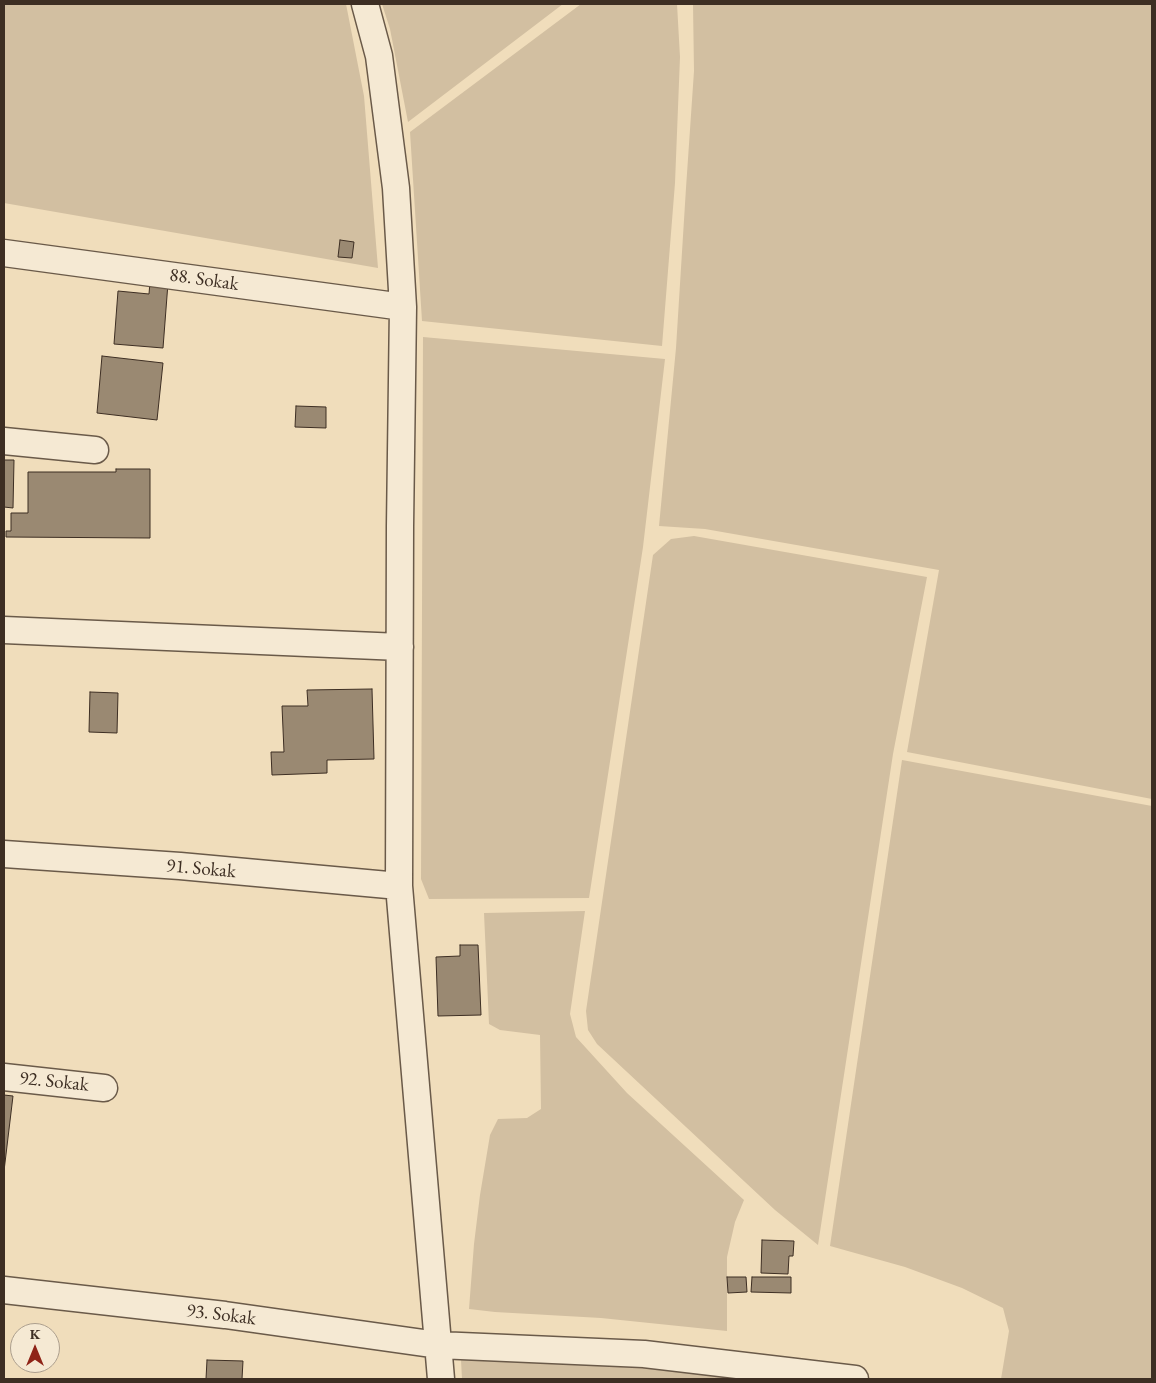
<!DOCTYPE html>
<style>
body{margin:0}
#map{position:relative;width:1156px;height:1383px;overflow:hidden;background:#f0ddbb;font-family:"EB Garamond",serif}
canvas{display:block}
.frame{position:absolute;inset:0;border:5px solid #3d2e23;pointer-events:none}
.north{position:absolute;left:10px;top:1323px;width:50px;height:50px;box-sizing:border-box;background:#f5e9d3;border:1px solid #ab9e8d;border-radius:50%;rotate:0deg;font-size:14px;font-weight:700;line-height:20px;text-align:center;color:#3d2e23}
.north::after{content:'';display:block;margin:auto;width:18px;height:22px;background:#8f2418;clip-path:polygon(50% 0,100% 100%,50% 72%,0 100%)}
</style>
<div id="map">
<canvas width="1156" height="1383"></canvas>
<div class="frame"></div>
<div class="north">K</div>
</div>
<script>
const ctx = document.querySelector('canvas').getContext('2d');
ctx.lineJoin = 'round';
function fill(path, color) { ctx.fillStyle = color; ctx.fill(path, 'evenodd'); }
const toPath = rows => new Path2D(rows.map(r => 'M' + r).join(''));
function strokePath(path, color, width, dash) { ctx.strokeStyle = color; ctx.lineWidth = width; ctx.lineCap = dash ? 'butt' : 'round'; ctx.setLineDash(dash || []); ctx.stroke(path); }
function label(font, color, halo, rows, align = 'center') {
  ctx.font = font + ' "EB Garamond",serif'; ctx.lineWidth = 4.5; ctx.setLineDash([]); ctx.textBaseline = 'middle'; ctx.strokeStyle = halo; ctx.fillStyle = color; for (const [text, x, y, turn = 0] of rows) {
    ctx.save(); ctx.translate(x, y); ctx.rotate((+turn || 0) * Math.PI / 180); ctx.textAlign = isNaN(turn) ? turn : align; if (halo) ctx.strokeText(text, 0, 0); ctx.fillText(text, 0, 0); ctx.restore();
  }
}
fill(toPath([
 [4,4,346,4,364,96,378,268,4,203],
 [382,4,563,4,408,122,390,29],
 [581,4,677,4,680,57,675,183,662,346,422,321,410,132],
 [693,4,1152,4,1152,799,907,752,939,570,705,529,659,526,676,348,686,188,694,71],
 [423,337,665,359,643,547,589,898,429,899,421,879],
 [694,536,927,577,893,754,818,1245,775,1210,597,1044,588,1030,586,1011,653,555,671,539],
 [902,760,1152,806,1152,1379,1001,1379,1009,1331,1003,1308,962,1288,905,1267,830,1246],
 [585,911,570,1014,576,1037,627,1093,744,1200,735,1222,727,1257,727,1331,601,1318,495,1312,469,1309,474,1244,480,1195,490,1135,498,1119,527,1118,541,1109,540,1035,500,1030,489,1024,484,913],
 [471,1353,594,1356,767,1379,462,1379,461,1360]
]), '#d2bfa1');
const building = toPath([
 [340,240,354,242,352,258,338,257,340,240],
 [150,282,168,283,163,348,114,344,118,291,149,294,150,282],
 [102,356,163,363,157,420,97,413,102,356],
 [296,406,326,407,326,428,295,427,296,406],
 [4,460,14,460,13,508,4,507,4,460],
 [116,469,150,469,150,538,6,537,6,531,11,531,11,513,28,513,28,472,116,472,116,469],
 [372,689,374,759,327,760,327,773,272,775,271,752,284,752,282,706,308,706,307,690,372,689],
 [90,692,118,693,117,733,89,732,90,692],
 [460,945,478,945,481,1015,438,1016,436,957,460,956,460,945],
 [4,1095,13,1096,4,1171,4,1095],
 [762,1240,794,1241,793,1256,789,1256,788,1274,761,1273,762,1240],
 [727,1277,746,1277,747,1292,728,1293,727,1277],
 [752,1277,791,1277,791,1293,751,1292,752,1277],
 [207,1360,243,1361,242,1379,206,1379,207,1360]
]);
fill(building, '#9a8972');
strokePath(building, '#3d2e23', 1);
const minor = toPath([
 [365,4,379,56,396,188,403,307,400,526,399,886,441,1379],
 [4,253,403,307],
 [4,441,95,450],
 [4,630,400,647],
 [4,854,180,866,399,886],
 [4,1077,104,1088],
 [4,1290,225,1315,438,1345,644,1354,855,1379]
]);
strokePath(minor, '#6a5a49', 29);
strokePath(minor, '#f5e9d3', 26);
label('19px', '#3d2e23', '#f5e9d3', [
 ["88. Sokak",204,280,8],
 ["91. Sokak",201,869,5],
 ["92. Sokak",54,1082,6],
 ["93. Sokak",221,1315,7]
]);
</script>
